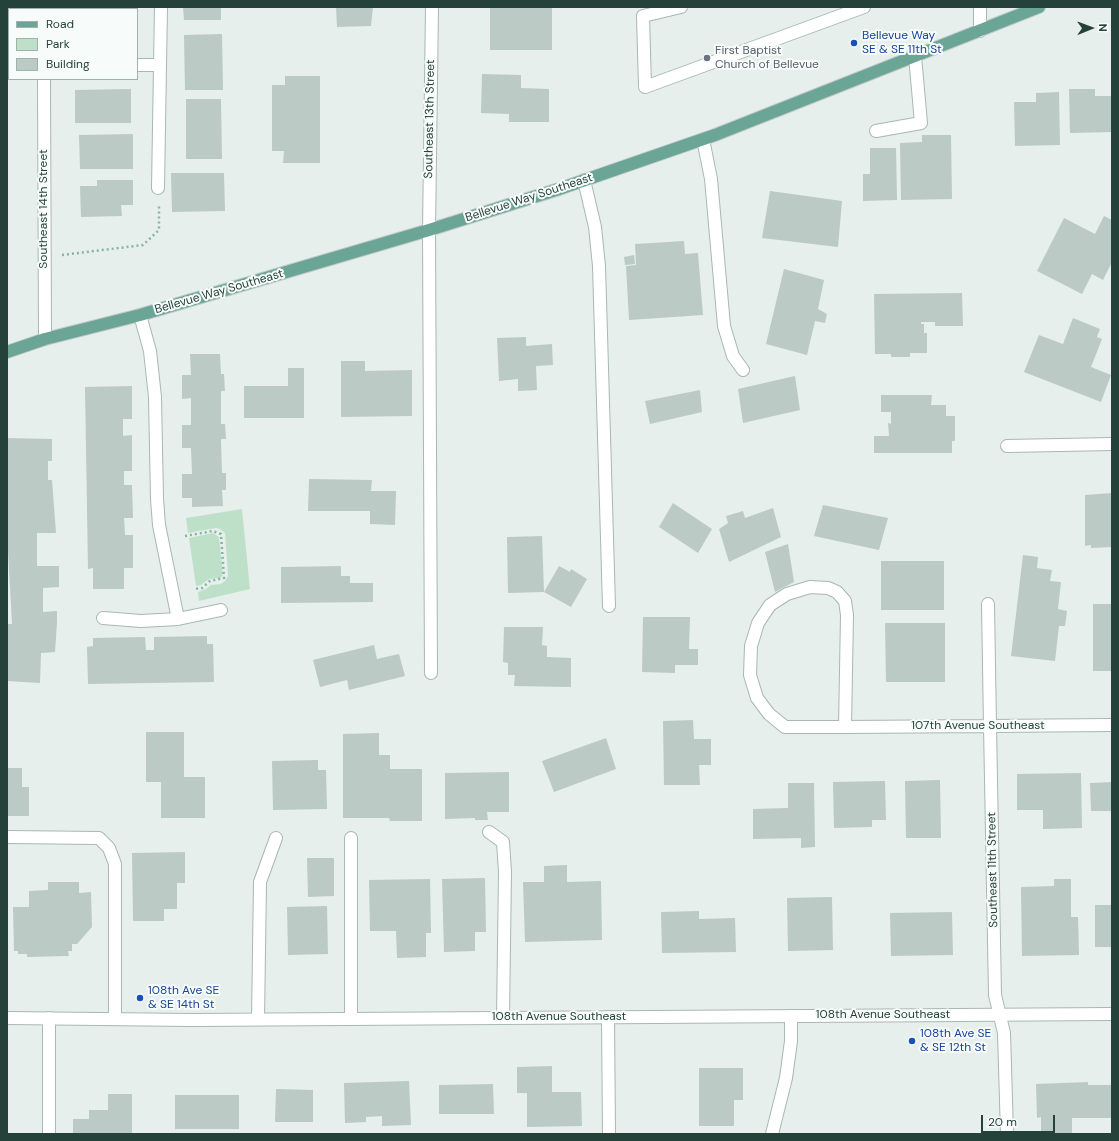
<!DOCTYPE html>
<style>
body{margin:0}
#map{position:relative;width:1119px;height:1141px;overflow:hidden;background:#e6efeb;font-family:"DM Sans",sans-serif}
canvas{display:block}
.frame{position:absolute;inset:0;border:8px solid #24423a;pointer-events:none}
.legend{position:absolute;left:8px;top:8px;width:130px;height:72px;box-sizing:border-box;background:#f7fbf9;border:1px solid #a3b1ad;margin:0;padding:5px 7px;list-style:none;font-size:12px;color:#24423a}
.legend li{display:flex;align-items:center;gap:8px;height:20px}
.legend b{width:20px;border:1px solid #a3b1ad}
.north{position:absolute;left:1071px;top:8px;width:40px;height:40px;-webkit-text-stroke:3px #f7fbf9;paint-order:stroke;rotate:89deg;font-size:11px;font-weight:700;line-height:16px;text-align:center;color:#24423a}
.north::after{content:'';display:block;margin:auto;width:14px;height:18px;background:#24423a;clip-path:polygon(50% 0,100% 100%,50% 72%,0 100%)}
.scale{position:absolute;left:981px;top:1115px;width:74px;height:18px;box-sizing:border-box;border:2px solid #24423a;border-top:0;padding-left:5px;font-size:12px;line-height:14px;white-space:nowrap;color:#24423a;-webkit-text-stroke:3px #f7fbf9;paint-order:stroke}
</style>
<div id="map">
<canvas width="1119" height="1141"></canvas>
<div class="frame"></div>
<ul class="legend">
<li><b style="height:5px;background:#6aa596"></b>Road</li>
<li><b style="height:11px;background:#bfe0c8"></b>Park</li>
<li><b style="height:11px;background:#bbcac4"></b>Building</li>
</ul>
<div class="north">N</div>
<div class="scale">20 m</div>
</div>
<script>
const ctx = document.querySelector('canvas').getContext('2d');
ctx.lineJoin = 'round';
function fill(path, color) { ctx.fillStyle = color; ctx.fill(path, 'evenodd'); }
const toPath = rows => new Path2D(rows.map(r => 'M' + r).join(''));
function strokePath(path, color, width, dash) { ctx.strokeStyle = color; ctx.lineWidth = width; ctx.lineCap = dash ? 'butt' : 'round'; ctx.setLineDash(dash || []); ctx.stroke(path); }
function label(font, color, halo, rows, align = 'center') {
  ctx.font = font + ' "DM Sans",sans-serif'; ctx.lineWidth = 4; ctx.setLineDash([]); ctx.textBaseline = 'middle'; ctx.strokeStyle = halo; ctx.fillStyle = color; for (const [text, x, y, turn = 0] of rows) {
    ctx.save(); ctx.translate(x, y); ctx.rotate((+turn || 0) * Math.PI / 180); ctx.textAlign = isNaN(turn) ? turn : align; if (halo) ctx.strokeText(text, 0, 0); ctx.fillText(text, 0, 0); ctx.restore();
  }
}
fill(toPath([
 [242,509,250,589,199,601,198,592,206,589,211,585,221,584,225,581,228,576,225,533,220,529,216,528,188,533,186,518],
 [213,533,219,537,223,575,220,578,209,579,201,585,196,586,189,538]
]), '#bfe0c8');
fill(toPath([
 [80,7,135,7,135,9,80,9],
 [183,7,221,7,221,20,184,20],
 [336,7,373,7,371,26,337,27],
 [490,7,552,7,552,50,490,50],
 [222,34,223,90,185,90,184,35],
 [482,74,521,75,521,88,549,89,549,122,509,122,509,114,481,113],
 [285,76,320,76,320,163,283,163,284,151,272,151,272,85,285,85],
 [131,89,131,123,75,123,75,90],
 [1069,89,1095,89,1095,96,1112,96,1112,132,1070,133],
 [1059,92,1060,145,1015,146,1014,102,1036,102,1036,93],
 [186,99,221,99,222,159,186,159],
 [133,134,133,169,80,169,79,135],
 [922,135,951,135,952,199,901,200,900,143,922,142],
 [870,148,896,148,897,200,863,201,863,174,870,174],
 [171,173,224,173,225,211,172,212],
 [97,180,133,180,133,205,121,205,122,216,81,217,80,186,97,186],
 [770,191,842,201,838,247,762,238],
 [1104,216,1112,220,1112,262,1103,280,1092,274,1082,294,1037,271,1064,218,1095,234],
 [684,241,685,254,698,253,703,315,629,320,626,266,636,265,635,244],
 [634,255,635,264,625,265,624,257],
 [784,269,824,280,818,309,827,314,825,323,815,321,807,355,766,344],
 [962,293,963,326,935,326,935,322,921,322,921,324,924,324,924,333,927,333,927,353,910,353,910,357,891,357,891,354,875,354,874,294],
 [1073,318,1100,329,1097,337,1102,339,1091,367,1111,375,1101,402,1024,372,1039,335,1063,344],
 [526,337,526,346,552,344,553,365,536,366,537,390,518,391,518,379,499,381,497,338],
 [190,354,220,354,221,374,224,374,225,391,221,391,221,424,225,424,226,439,221,439,222,473,226,473,226,490,222,490,223,506,192,507,192,498,182,498,182,474,192,474,191,448,182,448,182,425,191,425,191,398,182,399,182,375,191,375],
 [341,361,365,361,365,371,412,370,412,416,341,417],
 [288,368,304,368,304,418,244,418,244,386,288,386],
 [795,376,800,410,743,423,738,389],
 [132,386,132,419,123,419,123,436,132,435,132,471,124,471,124,485,132,485,133,518,124,518,125,535,133,535,133,568,124,568,124,589,93,589,93,568,88,569,85,387],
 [700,390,702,412,650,424,645,401],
 [881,395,932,395,931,405,946,405,946,416,955,416,955,441,952,441,952,453,874,453,874,436,889,436,888,423,891,424,891,412,881,412],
 [7,438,52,439,52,461,48,461,48,480,52,480,56,533,37,533,37,566,59,566,59,587,43,588,43,612,57,611,57,623,55,652,41,653,40,683,7,681,7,624,12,624,7,533],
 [309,479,372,480,371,491,396,491,395,525,370,524,370,511,308,511],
 [1112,493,1112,547,1091,548,1091,545,1085,546,1085,495],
 [673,503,712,529,698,553,659,527],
 [823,505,888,518,879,550,814,536],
 [773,508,781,537,729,562,719,529,728,523,726,516,743,511,745,518],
 [542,536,544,592,508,593,507,537],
 [788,544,794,582,775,592,765,552],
 [1023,555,1038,557,1037,568,1052,570,1050,581,1061,582,1058,609,1067,611,1065,626,1059,626,1055,661,1011,656],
 [881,561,944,561,944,610,881,610],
 [341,566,341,576,350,576,350,583,373,583,373,602,281,603,281,567],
 [559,566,570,572,571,569,587,579,571,607,544,592],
 [1093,604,1112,604,1112,671,1093,671],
 [643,617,690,617,689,649,698,649,698,665,675,665,675,673,642,672],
 [885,623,945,623,945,682,886,682],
 [504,627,543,627,542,645,547,646,547,657,571,658,571,687,514,686,515,675,508,675,508,663,503,662],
 [207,636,207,644,213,644,214,682,88,684,87,647,93,646,93,638,145,637,146,650,154,650,154,637],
 [374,645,377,659,399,654,405,676,349,690,347,680,320,687,313,660],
 [693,720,694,739,711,739,711,765,699,765,700,785,664,785,663,721],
 [146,732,184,732,184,777,205,777,205,818,161,818,161,782,146,782],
 [379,733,379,755,390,755,390,769,422,769,422,821,390,821,389,818,343,818,343,734],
 [606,738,616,769,554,792,542,761],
 [318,760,318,770,326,770,327,809,273,810,272,761],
 [7,768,22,768,22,787,29,787,29,816,7,816],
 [509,772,509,812,487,812,488,820,475,820,475,818,445,819,445,773],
 [1081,773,1082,828,1043,829,1043,810,1017,810,1017,774],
 [940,780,941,838,906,838,905,781],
 [885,781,886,820,872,820,872,827,834,828,833,782],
 [1112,782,1112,811,1091,811,1090,783],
 [788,783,814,783,815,847,801,848,801,838,753,839,753,809,788,808],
 [185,852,185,883,177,883,177,909,164,909,164,921,133,921,132,853],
 [307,858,334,858,334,896,308,897],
 [567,865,567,882,601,881,602,940,525,942,523,882,544,882,544,866],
 [485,878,486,932,475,932,475,951,444,952,442,879],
 [430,879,431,933,426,933,426,957,397,958,396,931,370,931,369,880],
 [1054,879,1071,879,1071,917,1078,917,1079,955,1022,956,1021,887,1054,886],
 [48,882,79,882,79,893,91,892,92,927,77,944,72,944,72,951,68,951,69,956,27,957,27,954,18,954,18,951,14,951,13,907,29,907,29,891,48,890],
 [832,897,833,950,788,951,787,898],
 [1095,905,1112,905,1112,947,1095,947],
 [327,906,328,954,288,955,287,907],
 [699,911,699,919,735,918,736,952,662,953,661,912],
 [952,912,953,955,891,956,890,913],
 [552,1066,552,1092,581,1092,582,1126,527,1127,527,1093,517,1093,517,1067],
 [699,1068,743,1068,743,1100,734,1100,734,1126,699,1126],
 [409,1081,411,1125,382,1126,382,1116,366,1117,366,1122,345,1123,344,1083],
 [1088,1082,1088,1085,1112,1085,1112,1118,1072,1118,1072,1134,1041,1134,1041,1117,1037,1118,1036,1084],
 [493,1084,494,1114,439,1114,439,1085],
 [276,1089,313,1090,313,1122,275,1122],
 [108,1094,132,1094,132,1134,73,1134,73,1119,89,1119,89,1110,108,1110],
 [175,1095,239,1095,239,1129,175,1129]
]), '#bbcac4');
const service = toPath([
 [681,7,643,16,645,87,864,7],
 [137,65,160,65,158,188],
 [160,65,161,7],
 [876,131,921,123,915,56],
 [703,139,711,179,724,326,733,356,743,370],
 [584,180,595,227,599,266,609,606],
 [429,230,431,673],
 [140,315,150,351,155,397,157,499,159,525,178,619],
 [988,604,990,726],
 [103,618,141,621,178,619,221,610],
 [489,832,503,842,505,872,503,1017],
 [7,837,99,838,109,848,115,864,115,1019],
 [351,1018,351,838],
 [258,1019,260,882,276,838],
 [772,1134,786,1078,791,1041,791,1016]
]);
const minor = toPath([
 [43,7,43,9],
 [980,31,980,7],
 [44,79,45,339],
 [429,230,432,7],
 [1007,446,1112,444],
 [990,726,995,995,1004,1033,1007,1134],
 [845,727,847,615,845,601,837,592,828,588,810,587,787,594,770,605,758,623,751,646,750,675,757,698,769,714,785,727,845,727,990,726,1112,725],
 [608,1017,609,1134],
 [49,1134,49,1018]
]);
const tertiary = toPath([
 [7,1018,193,1020,1112,1014]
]);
const primary = toPath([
 [7,352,45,339,140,315,429,230,559,189,715,135,1039,7]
]);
strokePath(service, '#a8b8b2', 14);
strokePath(minor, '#a8b8b2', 14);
strokePath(tertiary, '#a8b8b2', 14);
strokePath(primary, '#c2cac8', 14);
strokePath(toPath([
 [62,255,143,245,159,230,159,206],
 [185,536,213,531,221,534,224,578,210,581,202,588,194,589]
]), '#86b3a5', 2.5, [2, 3]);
strokePath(service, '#fff', 12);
strokePath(minor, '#fff', 12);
strokePath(tertiary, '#fff', 12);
strokePath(primary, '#6aa596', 12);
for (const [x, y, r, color] of [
 [854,43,4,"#1a4fb4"],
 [707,58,4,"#6b7280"],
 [140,998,4,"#1a4fb4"],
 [912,1041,4,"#1a4fb4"]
]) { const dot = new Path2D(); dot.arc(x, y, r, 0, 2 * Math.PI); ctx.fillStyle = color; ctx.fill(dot); strokePath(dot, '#f7fbf9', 1.5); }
label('12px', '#164399', '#f7fbf9', [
 ["Bellevue Way",862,36],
 ["SE & SE 11th St",862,50],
 ["108th Ave SE",148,991],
 ["& SE 14th St",148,1005],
 ["108th Ave SE",920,1034],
 ["& SE 12th St",920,1048]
], 'left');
label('12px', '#5b616d', '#f7fbf9', [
 ["First Baptist",715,51],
 ["Church of Bellevue",715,65]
], 'left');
label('12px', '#24423a', '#f7fbf9', [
 ["Southeast 13th Street",430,119,-89],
 ["Bellevue Way Southeast",529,198,-18],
 ["Southeast 14th Street",44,209,-90],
 ["Bellevue Way Southeast",219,292,-16],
 ["107th Avenue Southeast",978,726],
 ["Southeast 11th Street",993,870,-91],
 ["108th Avenue Southeast",883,1015],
 ["108th Avenue Southeast",559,1017]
]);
</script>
